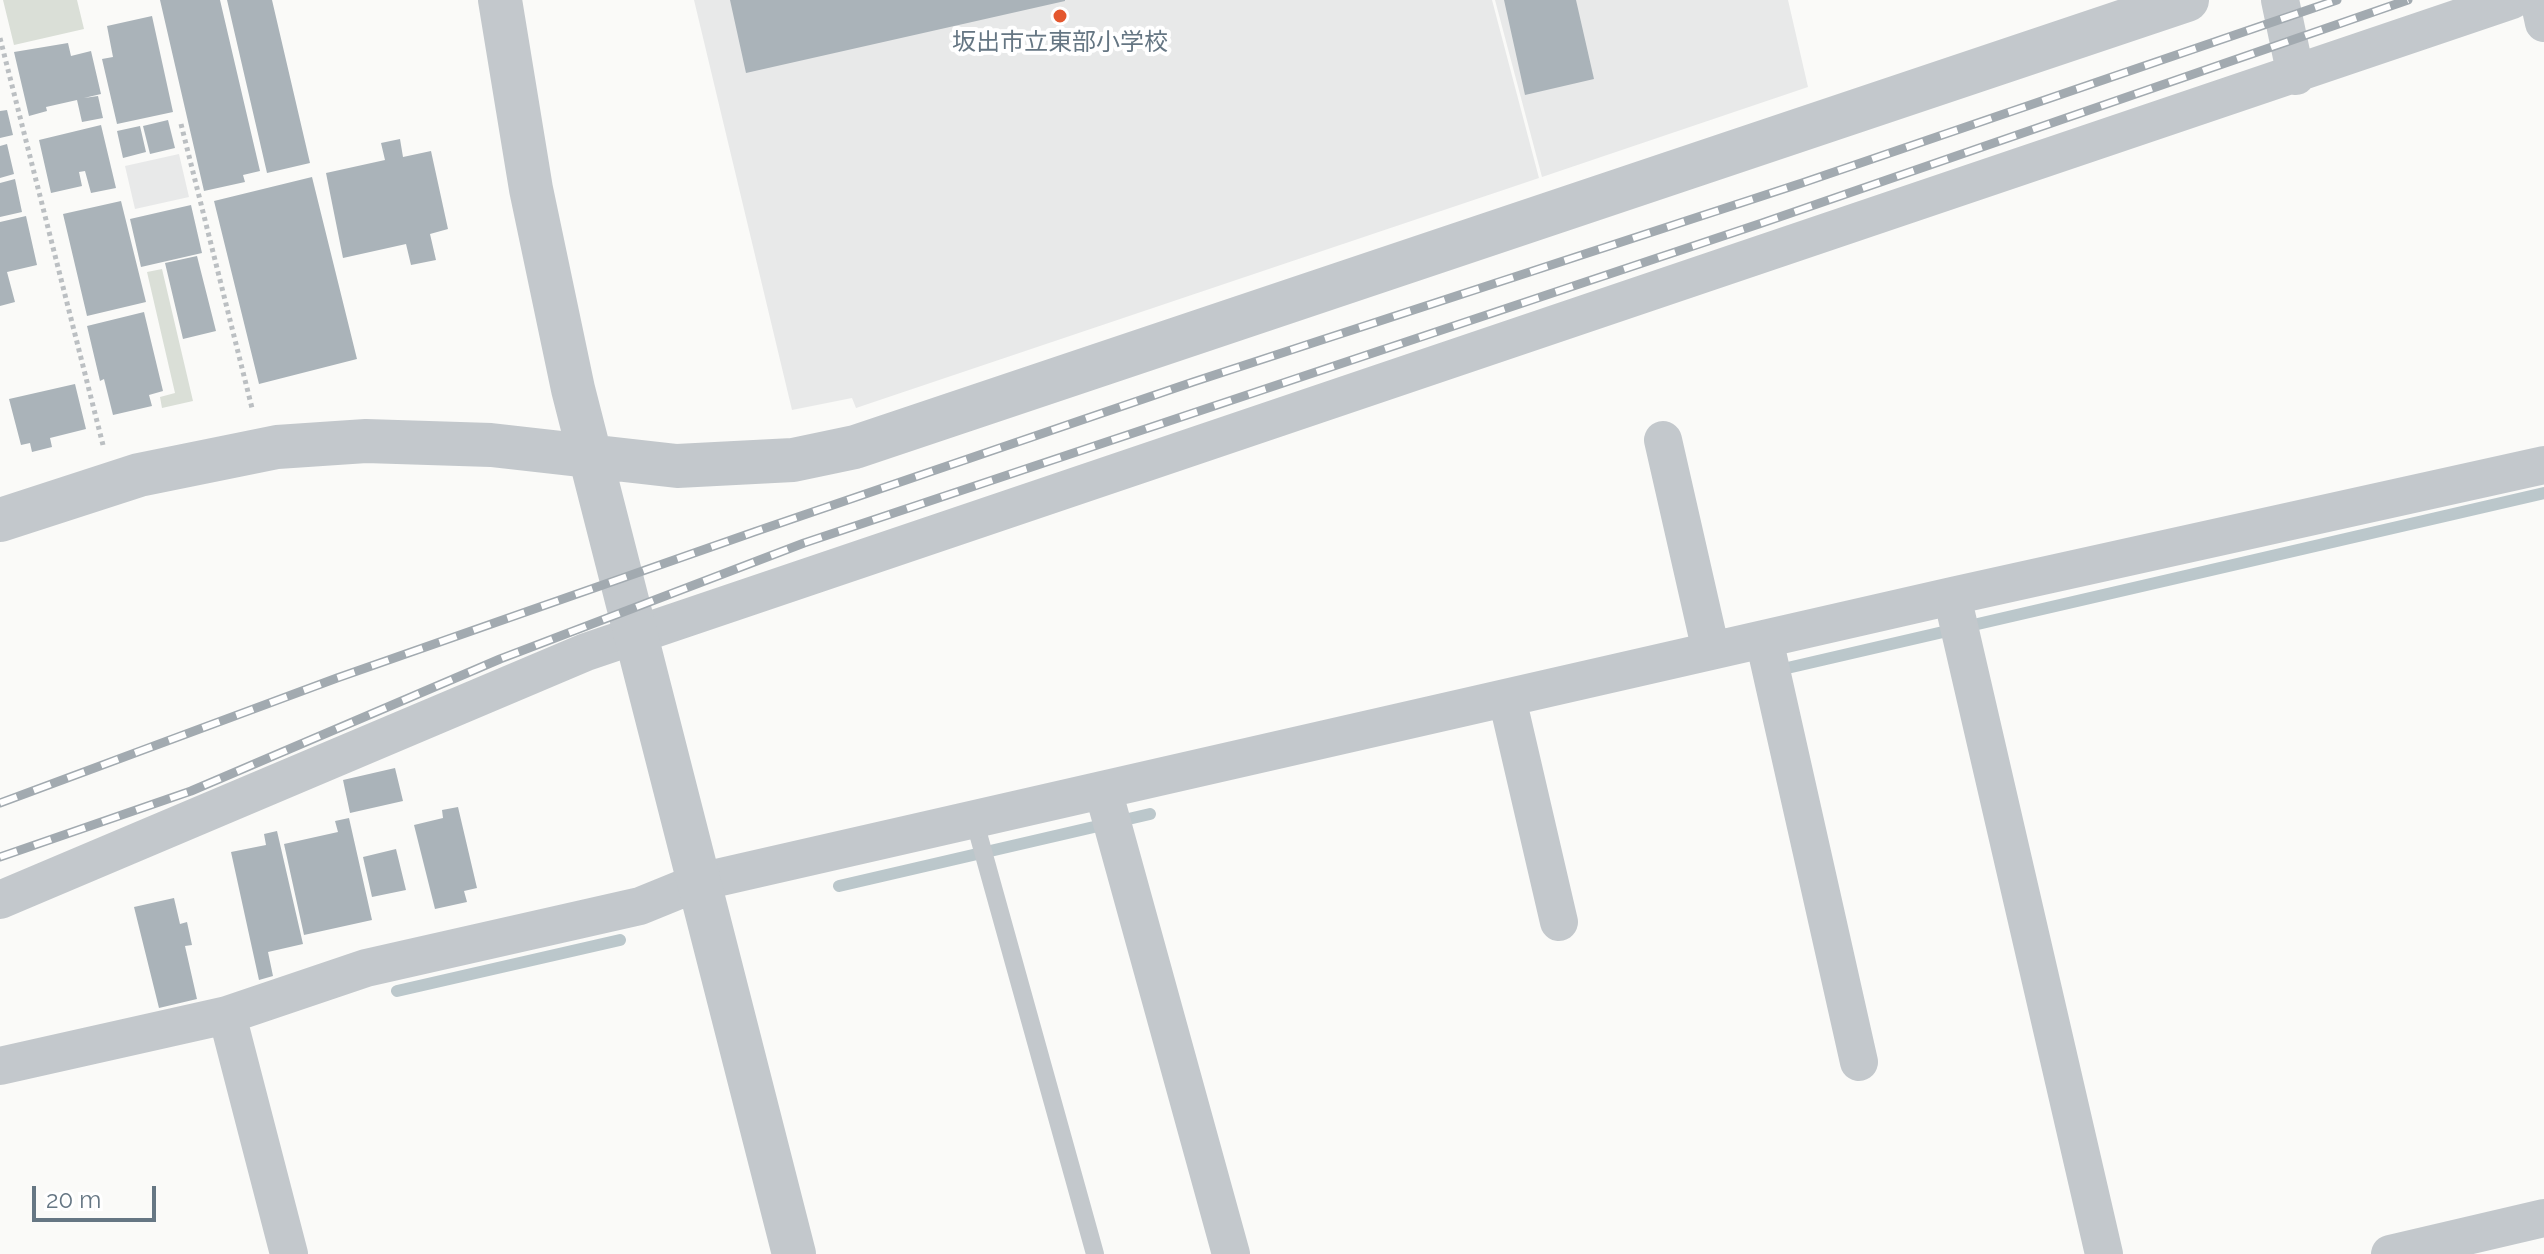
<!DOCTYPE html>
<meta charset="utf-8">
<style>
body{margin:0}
#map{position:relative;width:2544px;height:1254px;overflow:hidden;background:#fafaf8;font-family:Raleway,sans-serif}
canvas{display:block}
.scale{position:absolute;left:32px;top:1186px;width:124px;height:36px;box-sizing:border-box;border:4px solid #657683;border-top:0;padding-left:10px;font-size:24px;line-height:28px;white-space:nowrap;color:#657683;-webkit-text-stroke:6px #fff;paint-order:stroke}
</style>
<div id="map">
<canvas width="2544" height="1254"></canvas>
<div class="scale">20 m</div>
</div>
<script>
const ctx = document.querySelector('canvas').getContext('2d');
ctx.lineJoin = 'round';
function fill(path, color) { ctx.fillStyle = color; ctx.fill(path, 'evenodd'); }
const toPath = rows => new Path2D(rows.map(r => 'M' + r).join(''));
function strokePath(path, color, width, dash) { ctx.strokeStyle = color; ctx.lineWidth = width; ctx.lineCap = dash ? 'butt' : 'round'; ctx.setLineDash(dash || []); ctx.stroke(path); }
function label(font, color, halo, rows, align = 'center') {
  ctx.font = font + ' Raleway,"Noto Sans JP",sans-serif'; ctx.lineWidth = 8; ctx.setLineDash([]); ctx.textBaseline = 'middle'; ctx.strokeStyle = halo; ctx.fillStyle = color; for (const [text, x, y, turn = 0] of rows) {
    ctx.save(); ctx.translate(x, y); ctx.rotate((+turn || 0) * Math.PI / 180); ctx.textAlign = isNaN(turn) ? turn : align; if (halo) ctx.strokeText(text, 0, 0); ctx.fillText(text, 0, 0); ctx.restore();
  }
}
fill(toPath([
 [694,0,1492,0,1539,178,856,408,852,398,792,410],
 [1495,0,1788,0,1808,87,1542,177],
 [179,154,189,197,135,209,125,166]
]), '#e8e9e9');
fill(toPath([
 [3,0,77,0,84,29,14,45],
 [162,269,193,401,162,408,160,397,175,393,147,272]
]), '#dadfd7');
strokePath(toPath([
 [1783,669,2544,493],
 [839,886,1150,814],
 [397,991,620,940]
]), '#bbc7cb', 12);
fill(toPath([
 [160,0,220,0,260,171,243,175,245,182,204,191],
 [227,0,272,0,310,163,267,173],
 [730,0,1065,0,1065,1,746,73],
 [1504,0,1576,0,1594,79,1525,95],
 [152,16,173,112,117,124,102,59,113,57,107,26],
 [68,43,71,56,91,51,101,94,84,98,98,96,103,118,82,122,77,100,46,107,47,111,29,116,14,52],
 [7,110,13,135,0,138,0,111],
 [168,120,175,148,150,154,143,126],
 [101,125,116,188,91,193,85,171,79,172,82,186,51,193,39,140],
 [140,126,146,152,123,158,117,131],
 [400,139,403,157,431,151,448,229,430,234,436,260,411,265,406,244,343,258,326,173,385,160,381,143],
 [7,144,14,174,0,178,0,146],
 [312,177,357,359,259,384,214,201],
 [15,179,22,212,0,217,0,183],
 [121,201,146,302,87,316,63,214],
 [191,205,202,253,141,267,130,219],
 [26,216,37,265,7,272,15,302,0,306,0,222],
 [197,256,216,331,183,339,165,263],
 [144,312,163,391,149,395,152,406,113,415,104,379,100,381,87,326],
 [75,384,86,429,50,438,52,447,32,452,30,443,21,445,9,399],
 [395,768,403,801,350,813,343,780],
 [458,807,477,888,464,891,467,902,435,909,414,825,443,818,442,810],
 [349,818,372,920,304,935,284,844,338,832,335,821],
 [277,831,303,944,268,952,273,976,259,980,231,852,266,845,264,834],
 [396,849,406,890,372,897,363,857],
 [174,898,180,924,187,922,192,945,185,946,197,999,159,1008,134,907]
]), '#aab3b9');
strokePath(toPath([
 [0,38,103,445],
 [181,124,252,408]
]), '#bbbfc2', 5, [4, 4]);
strokePath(toPath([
 [974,819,1095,1254]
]), '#c3c8cc', 18);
strokePath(toPath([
 [2280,0,2296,76],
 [2539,0,2544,23],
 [1663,440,1711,651],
 [1952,596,2104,1254],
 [1764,639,1859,1062],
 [1507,698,1559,922],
 [1103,790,1231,1254],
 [0,900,586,652,2512,0],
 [227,1015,289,1254],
 [0,1066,227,1015,366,968,640,906,699,882,1952,596,2544,465],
 [2390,1254,2544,1218]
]), '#c3c8cc', 38);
strokePath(toPath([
 [500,0,531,189,573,389,794,1254],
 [0,520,139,475,277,447,366,441,491,445,677,466,793,460,855,447,2187,0]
]), '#c3c8cc', 44);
const rail = toPath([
 [0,803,337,678,754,532,1193,382,1802,183,2337,0],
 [0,857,191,791,500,659,804,543,1762,223,2408,0]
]);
strokePath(rail, '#a2aab0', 9);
strokePath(rail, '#fff', 6, [18]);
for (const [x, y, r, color] of [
 [1060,16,8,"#e4572e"]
]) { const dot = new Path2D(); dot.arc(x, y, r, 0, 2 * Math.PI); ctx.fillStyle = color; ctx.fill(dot); strokePath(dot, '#fff', 3); }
label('24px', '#657683', '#fff', [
 ["坂出市立東部小学校",1060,43]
]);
</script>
